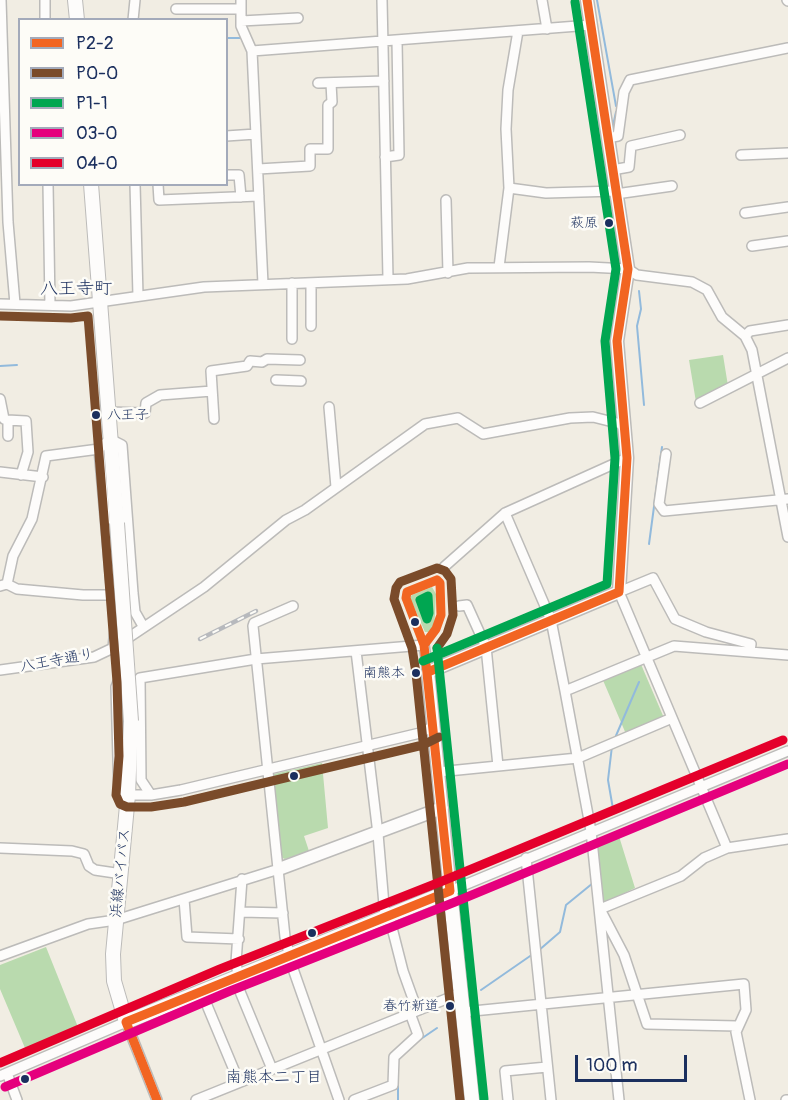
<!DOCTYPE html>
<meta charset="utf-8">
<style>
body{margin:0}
#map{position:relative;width:788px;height:1100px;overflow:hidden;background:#f1ede3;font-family:Pangolin,sans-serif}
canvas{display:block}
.legend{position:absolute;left:18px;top:18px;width:210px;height:168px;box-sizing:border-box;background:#fdfcf7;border:2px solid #a3aaba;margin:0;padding:8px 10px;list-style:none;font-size:18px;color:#1b2f5e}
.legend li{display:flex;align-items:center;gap:12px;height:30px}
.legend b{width:30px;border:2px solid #a3aaba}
.scale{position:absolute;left:575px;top:1055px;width:112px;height:27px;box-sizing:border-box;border:3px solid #1b2f5e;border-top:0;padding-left:8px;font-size:18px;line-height:21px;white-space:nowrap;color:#1b2f5e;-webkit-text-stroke:4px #fdfcf7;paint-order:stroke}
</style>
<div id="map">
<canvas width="788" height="1100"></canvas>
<ul class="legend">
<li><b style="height:8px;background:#f26522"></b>P2-2</li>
<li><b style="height:8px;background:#7a4b2a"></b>P0-0</li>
<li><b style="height:8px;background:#00a651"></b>P1-1</li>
<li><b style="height:8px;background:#e5007d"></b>O3-0</li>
<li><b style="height:8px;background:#e4002b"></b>O4-0</li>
</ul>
<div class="scale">100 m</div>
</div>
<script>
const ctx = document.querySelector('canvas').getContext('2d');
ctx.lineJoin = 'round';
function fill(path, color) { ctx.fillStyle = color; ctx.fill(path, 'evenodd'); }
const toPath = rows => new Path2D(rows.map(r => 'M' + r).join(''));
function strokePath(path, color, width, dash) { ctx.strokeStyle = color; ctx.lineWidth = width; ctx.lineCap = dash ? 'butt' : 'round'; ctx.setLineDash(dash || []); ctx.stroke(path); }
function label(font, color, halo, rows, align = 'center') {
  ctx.font = font + ' Pangolin,"Klee One",sans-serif'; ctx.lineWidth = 5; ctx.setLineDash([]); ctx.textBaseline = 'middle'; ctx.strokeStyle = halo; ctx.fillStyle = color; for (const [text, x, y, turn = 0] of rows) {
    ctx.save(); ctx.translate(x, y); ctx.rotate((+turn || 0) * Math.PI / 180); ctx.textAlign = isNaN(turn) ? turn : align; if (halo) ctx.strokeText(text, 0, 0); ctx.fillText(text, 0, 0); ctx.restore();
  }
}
fill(toPath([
 [723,355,728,386,696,402,689,360],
 [432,587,436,594,434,632,425,632,410,598,412,595],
 [640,662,664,718,626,734,602,678],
 [322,763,328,828,304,836,309,851,285,859,280,857,274,774],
 [618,833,635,888,602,904,593,844],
 [46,947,78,1027,25,1048,0,989,0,965]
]), '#b9daae');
strokePath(toPath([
 [597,0,616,106],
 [226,38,242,38],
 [612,130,616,112],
 [639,291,641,309,637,326,644,405],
 [0,366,17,365],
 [649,544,662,447],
 [615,738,639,682],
 [612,746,608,780,613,809],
 [538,951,560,932,566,905,593,883],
 [481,990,533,954],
 [415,1043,437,1028],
 [398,1100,398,1079]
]), '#92badc', 2);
const minor = toPath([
 [1,0,8,222,15,304],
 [45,0,45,20],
 [241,0,241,26,252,51,263,284],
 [382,0,388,278],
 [542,0,547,29],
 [787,0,788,1],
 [176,9,241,9],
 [133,20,135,0],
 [241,21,298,18],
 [252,51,591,25],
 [318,83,384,81],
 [226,136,256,134],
 [607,138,618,136,624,92,630,80,788,48],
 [741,155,788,153],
 [385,157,399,155,397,41],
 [258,169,310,166,310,149,328,149,328,105,332,102,331,83],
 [612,170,629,167,631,146,680,135],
 [226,175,239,175,241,197],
 [48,184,50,305],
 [135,184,138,296],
 [158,184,159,200,259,196],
 [509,188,546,193,616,191],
 [616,194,672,186],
 [446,200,448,273],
 [745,213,788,207],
 [752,246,788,241],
 [499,267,509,188,506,129,508,90,518,31],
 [292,283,292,339],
 [311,283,311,326],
 [0,304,71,306,204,287,407,279,468,268,589,267,628,269,637,275,692,282,707,290,722,317,745,336,752,350,788,537],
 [745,336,750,331,788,325],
 [276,380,301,381],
 [0,399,4,419,8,421,8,436],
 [700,403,788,358],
 [329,407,336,487],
 [108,412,145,413,146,403,160,395,212,391],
 [214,419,211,371,247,366,250,361,262,362,267,359,300,360],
 [7,420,26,421,28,452,21,475],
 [99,449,115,629,113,648],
 [666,454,659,504,664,511,788,499],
 [0,472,43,477],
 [505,513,551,620,565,691,591,831,619,1100],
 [444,567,505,513,627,458],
 [7,584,13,556,32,519,46,456,99,449,110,439,122,445,133,593,135,612,143,626],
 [0,586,7,584,17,589,83,595,113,595],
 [293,606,254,623,253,626,285,937,292,966,339,1100],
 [459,606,467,605,486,647,498,766],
 [356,651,378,834,385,917],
 [0,670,94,657,113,648,204,587,286,520,305,510,425,424,458,418,483,434,570,418,593,417,621,424,625,430],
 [565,691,674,646,788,655],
 [438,772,578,758,672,718],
 [119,795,116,687,118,682,132,679],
 [128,795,151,795,181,790,420,733,434,726],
 [151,795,141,780,140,678,256,659,424,645,428,672],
 [0,848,72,851,84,854,89,866,95,870,122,874],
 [727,848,619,592,653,578,675,619,706,632,751,644,750,651],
 [526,858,551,1100],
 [450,891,788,751],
 [184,899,187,937,239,939],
 [600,909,681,876,704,858,727,848,788,839],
 [601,911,624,955,647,1024,737,1026],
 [241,912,283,913],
 [389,916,403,971,417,1010],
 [0,956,88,924,116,920,279,869],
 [238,975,236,962,242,879],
 [234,977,272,1069],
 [201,991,239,1082],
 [463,1012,744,984,746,1010,736,1032,750,1100],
 [7,1073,17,1100],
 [0,1076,126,1022,157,1100],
 [196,1100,461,993],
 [354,1100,393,1085,394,1057,418,1035,410,1013],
 [508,1100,505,1071,547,1067],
 [786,1100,788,1100]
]);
const major = toPath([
 [279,869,442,808],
 [450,891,428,672,619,592,627,458,617,341,628,269,587,0]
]);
const highway = toPath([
 [75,0,77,20],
 [91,184,117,523],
 [131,721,128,795,113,954,114,981,126,1022,450,891,472,1100]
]);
strokePath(minor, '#bcbbb9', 12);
strokePath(major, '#bcbbb9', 15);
strokePath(highway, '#bcbbb9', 16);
strokePath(minor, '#fdfcfb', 9);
strokePath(major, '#fdfcfb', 12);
strokePath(highway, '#fdfcfb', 14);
const rail = toPath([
 [200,639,256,611]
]);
strokePath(rail, '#b7b9bd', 4.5);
strokePath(rail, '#fdfcf7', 2, [7]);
const highwayBridge = toPath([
 [117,523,131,721]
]);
strokePath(highwayBridge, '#bcbbb9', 16, []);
strokePath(highwayBridge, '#fdfcfb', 14);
strokePath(toPath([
 [437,580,440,583,441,615,436,629,424,645,406,598,407,592,437,580],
 [428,672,619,592,627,458,617,341,628,269,587,0],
 [157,1100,126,1022,450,891,424,645]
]), '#f26522', 9);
strokePath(toPath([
 [0,316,71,318,88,316,117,682,119,756,116,795,120,804,127,807,151,807,184,802,423,745,439,737],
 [437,648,447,634,453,615,451,579,445,571,437,568,400,582,396,588,394,599,412,648,416,673,460,1100]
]), '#7a4b2a', 9);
strokePath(toPath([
 [428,596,429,613,427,619,420,600,428,596],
 [437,648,484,1099],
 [423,661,607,584,615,458,605,341,616,269,575,2]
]), '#00a651', 9);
strokePath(toPath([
 [5,1087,230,991,455,902,788,764]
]), '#e5007d', 9);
strokePath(toPath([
 [0,1063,220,969,445,880,783,740]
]), '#e4002b', 9);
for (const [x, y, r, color] of [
 [609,223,5,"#1b2f5e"],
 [96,415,5,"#1b2f5e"],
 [415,622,5,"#1b2f5e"],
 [416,673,5,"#1b2f5e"],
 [294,776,5,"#1b2f5e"],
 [312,933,5,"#1b2f5e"],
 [450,1006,5,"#1b2f5e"],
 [25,1079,5,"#1b2f5e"]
]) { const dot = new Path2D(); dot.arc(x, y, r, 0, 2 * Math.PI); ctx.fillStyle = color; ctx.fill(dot); strokePath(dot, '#fdfcf7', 2); }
label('14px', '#1b2f5e', '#fdfcf7', [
 ["萩原",598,223],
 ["八王子",107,415,"left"],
 ["南熊本",405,673],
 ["春竹新道",439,1006]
], 'right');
label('15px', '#1b2f5e', '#fdfcf7', [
 ["八王寺通り",57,661,-10],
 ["浜線バイパス",121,873,-84]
]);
label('16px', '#1b2f5e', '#fdfcf7', [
 ["南熊本二丁目",274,1078]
]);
label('18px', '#1b2f5e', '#fdfcf7', [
 ["八王寺町",76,289]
]);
</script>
